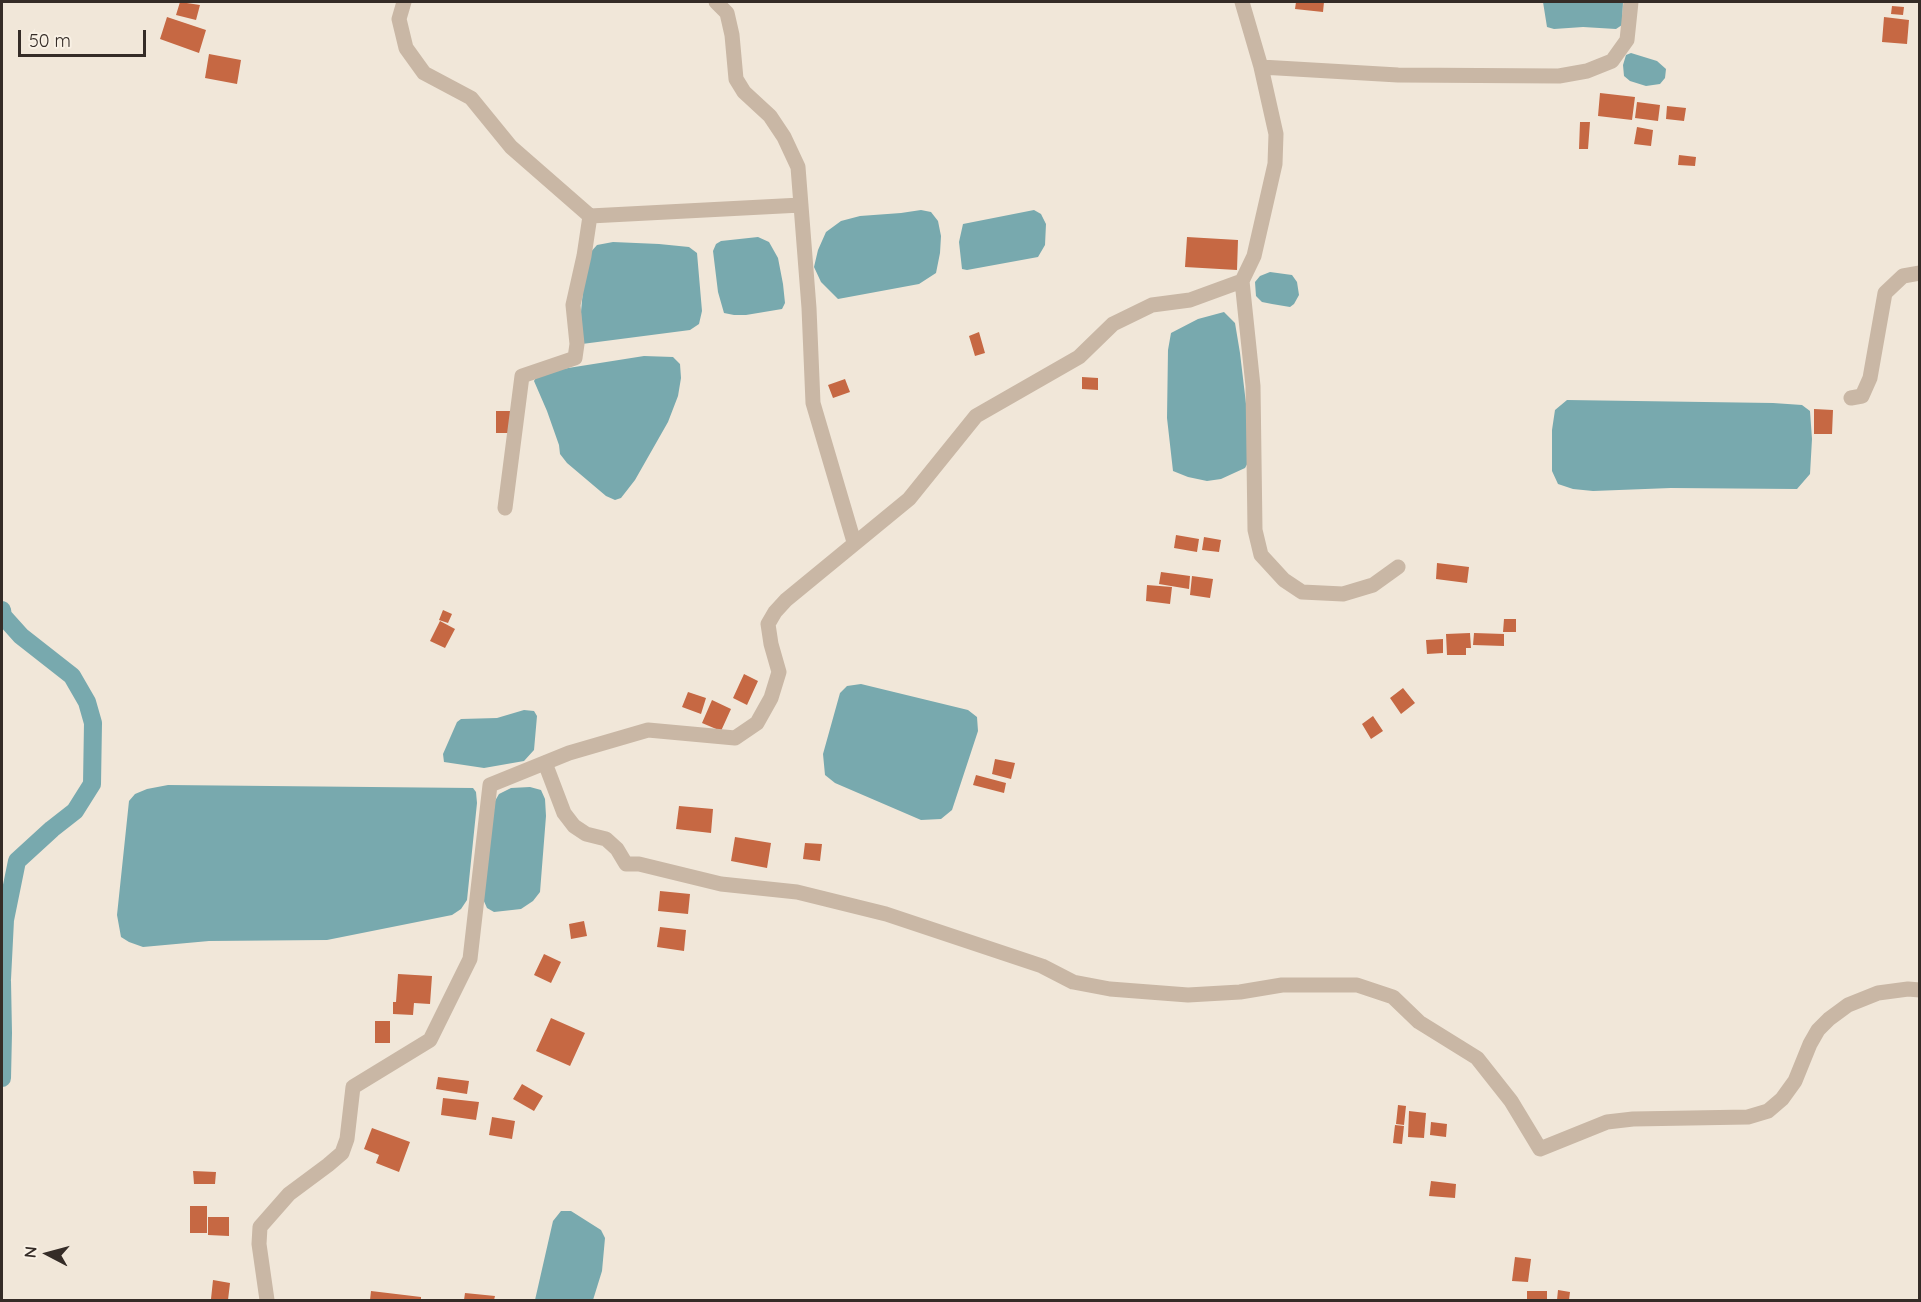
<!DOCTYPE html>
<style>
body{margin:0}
#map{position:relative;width:1921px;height:1302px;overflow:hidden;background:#f1e7d9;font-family:Quicksand,sans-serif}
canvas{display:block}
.frame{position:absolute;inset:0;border:3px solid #352c27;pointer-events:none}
.north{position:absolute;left:18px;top:1224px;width:60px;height:60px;-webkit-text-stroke:4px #f9f1e5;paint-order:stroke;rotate:276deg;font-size:16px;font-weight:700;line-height:24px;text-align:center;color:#352c27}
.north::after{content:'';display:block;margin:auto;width:21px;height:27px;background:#352c27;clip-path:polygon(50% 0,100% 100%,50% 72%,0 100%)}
.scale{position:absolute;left:18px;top:30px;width:128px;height:27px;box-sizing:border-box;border:3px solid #352c27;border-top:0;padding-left:8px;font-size:18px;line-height:21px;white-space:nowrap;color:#352c27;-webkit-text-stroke:4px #f9f1e5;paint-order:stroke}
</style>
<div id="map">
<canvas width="1921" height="1302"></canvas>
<div class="frame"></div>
<div class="north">N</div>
<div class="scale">50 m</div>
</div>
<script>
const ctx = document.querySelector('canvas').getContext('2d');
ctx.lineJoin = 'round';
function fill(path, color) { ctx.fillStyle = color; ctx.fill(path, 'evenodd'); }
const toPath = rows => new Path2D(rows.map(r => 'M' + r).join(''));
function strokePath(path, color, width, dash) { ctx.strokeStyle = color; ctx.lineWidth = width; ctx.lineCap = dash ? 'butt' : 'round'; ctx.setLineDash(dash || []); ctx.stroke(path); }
fill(toPath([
 [1543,2,1623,2,1622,25,1616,29,1583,27,1554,29,1547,27],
 [1631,53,1657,61,1666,69,1665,78,1660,84,1646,86,1630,81,1624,76,1623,65,1626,55],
 [921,210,931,212,938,221,941,236,940,253,936,273,919,284,838,299,821,282,814,267,818,250,826,232,841,221,860,216,901,213],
 [1034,210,1041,214,1046,224,1045,245,1038,257,967,270,962,269,959,242,963,224],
 [758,237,769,242,778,258,783,284,785,303,782,309,746,315,734,315,724,313,718,292,713,251,716,244,721,241],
 [613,242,659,244,689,247,697,253,702,311,699,324,690,330,582,344,581,312,585,268,589,254,597,245],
 [1270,272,1292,275,1297,282,1299,295,1294,304,1290,307,1272,304,1262,302,1256,296,1255,282,1260,276],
 [1224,312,1235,323,1240,353,1249,429,1250,459,1245,468,1221,479,1207,481,1188,477,1173,471,1167,418,1168,350,1171,333,1198,319],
 [644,356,673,357,680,364,681,378,678,396,668,422,635,480,621,498,615,500,606,496,567,463,560,454,559,445,547,411,534,381,537,375,543,372],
 [1567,400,1773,403,1802,405,1810,411,1812,439,1810,474,1797,489,1671,488,1593,491,1573,489,1558,484,1552,471,1552,430,1555,410],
 [861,684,968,710,977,717,978,731,952,810,941,819,921,820,835,783,825,775,823,754,840,693,847,686],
 [524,710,534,711,537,716,534,750,524,761,484,768,444,762,443,754,457,722,461,719,497,718],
 [168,785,473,788,476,792,477,803,467,900,461,909,452,915,327,940,209,941,143,947,129,942,121,937,117,915,129,801,135,794,147,789],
 [530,787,541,790,545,799,546,816,540,892,533,901,521,909,494,912,487,908,483,899,495,801,499,794,511,788],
 [561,1211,571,1211,601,1230,605,1238,602,1271,593,1300,535,1300,553,1221]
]), '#78a9ae');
strokePath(toPath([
 [2,610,3,616,21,636,72,676,87,702,93,723,92,784,75,811,52,829,17,861,5,920,2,979],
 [2,981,3,1033,2,1078]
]), '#78a9ae', 18);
fill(toPath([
 [180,2,200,5,196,20,176,15],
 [1296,2,1324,2,1323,12,1295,9],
 [1892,6,1904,7,1903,15,1891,14],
 [167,17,206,30,199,53,160,39],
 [1884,17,1909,20,1907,44,1882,42],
 [209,54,241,60,237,84,205,78],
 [1600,93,1635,97,1632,120,1598,116],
 [1637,102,1660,105,1658,121,1635,118],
 [1667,106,1686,108,1684,121,1666,119],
 [1580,122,1590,122,1588,149,1579,149],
 [1637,127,1653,130,1651,146,1634,144],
 [1679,155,1696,157,1695,166,1678,165],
 [1187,237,1238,240,1237,270,1185,267],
 [979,332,985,353,975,356,969,336],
 [1082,377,1098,378,1098,390,1082,389],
 [845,379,850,392,833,398,828,385],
 [1814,409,1833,410,1832,434,1814,434],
 [496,411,513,411,513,433,496,433],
 [1176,535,1199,539,1197,552,1174,548],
 [1204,537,1221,540,1219,552,1202,550],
 [1437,563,1469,567,1467,583,1436,579],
 [1161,572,1190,576,1189,589,1159,584],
 [1192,576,1213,579,1210,598,1190,595],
 [1147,585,1172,587,1170,604,1146,601],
 [443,610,452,614,448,623,439,620],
 [1504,619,1516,619,1516,632,1503,632],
 [440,621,455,629,445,648,430,641],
 [1470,633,1471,648,1466,648,1466,655,1447,655,1446,634],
 [1474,633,1504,634,1504,646,1473,645],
 [1443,639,1443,653,1427,654,1426,640],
 [744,674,758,681,747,705,733,698],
 [1403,688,1415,703,1401,714,1390,698],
 [688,692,706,698,701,714,682,707],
 [712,700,731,709,721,731,702,723],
 [1373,716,1383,731,1371,739,1362,724],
 [995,759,1015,763,1011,779,992,774],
 [976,775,1006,783,1004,793,973,785],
 [679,806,713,809,711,833,676,829],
 [735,837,771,843,767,868,731,861],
 [805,843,822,844,820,861,803,859],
 [660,891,690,894,688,914,658,911],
 [584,921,587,936,571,939,569,924],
 [660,927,686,930,684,951,657,947],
 [544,954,561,962,551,983,534,975],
 [398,974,432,976,430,1004,414,1003,413,1015,393,1014,393,1002,396,1002],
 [551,1018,585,1033,570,1066,536,1051],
 [375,1021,390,1021,390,1043,375,1043],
 [438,1077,469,1081,467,1094,436,1089],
 [522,1084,543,1096,534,1111,513,1099],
 [443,1098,479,1102,476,1120,441,1115],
 [1398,1105,1406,1106,1404,1125,1396,1124],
 [1409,1111,1426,1113,1424,1138,1408,1137],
 [492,1117,515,1121,512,1139,489,1135],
 [1431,1122,1447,1124,1446,1137,1430,1135],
 [1395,1125,1404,1126,1402,1144,1393,1143],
 [372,1128,410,1142,399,1172,376,1163,379,1155,364,1149],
 [193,1171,216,1172,215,1184,194,1184],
 [1431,1181,1456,1184,1455,1198,1429,1196],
 [190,1206,207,1206,207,1233,190,1233],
 [208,1217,229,1217,229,1236,208,1235],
 [1515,1257,1531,1259,1528,1282,1512,1281],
 [213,1280,230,1283,228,1300,211,1299],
 [1558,1290,1570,1292,1569,1300,1557,1300],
 [371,1291,421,1297,421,1300,370,1300],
 [1527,1291,1547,1291,1547,1300,1527,1300],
 [465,1293,495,1296,494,1300,464,1300]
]), '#c66843');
strokePath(toPath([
 [404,2,399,19,406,48,424,73,471,98,511,147,590,216],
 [716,2,727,13,732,35,736,79,744,92,770,116,784,137,798,167,809,308,813,403,854,542],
 [1261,67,1398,75,1559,76,1587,71,1612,61,1627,40,1631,2],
 [1242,281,1253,386,1255,530,1261,555,1284,580,1302,592,1343,594,1373,585,1398,567],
 [1851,398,1862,396,1870,378,1885,293,1903,276,1920,273],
 [505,508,522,376,575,358,577,344,573,305,584,256,590,216,801,205],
 [545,763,564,813,574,826,586,834,606,839,617,849,626,864,639,864,721,884,797,892,886,914,1042,966,1073,982,1110,989,1188,995,1240,992,1282,985,1357,985,1393,997,1419,1022,1477,1058,1511,1101,1540,1149,1607,1122,1633,1119,1748,1117,1768,1111,1782,1099,1795,1081,1810,1044,1818,1030,1829,1019,1848,1005,1878,993,1908,989,1920,990],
 [267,1300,259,1244,260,1227,289,1194,328,1165,342,1153,347,1139,353,1087,430,1040,470,959,490,785,569,753,648,730,735,738,757,723,771,698,779,672,771,644,768,624,775,612,786,600,909,499,976,416,1079,357,1113,324,1152,305,1190,300,1242,281,1254,256,1275,164,1276,134,1261,67,1242,2]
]), '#c9b7a5', 15);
</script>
